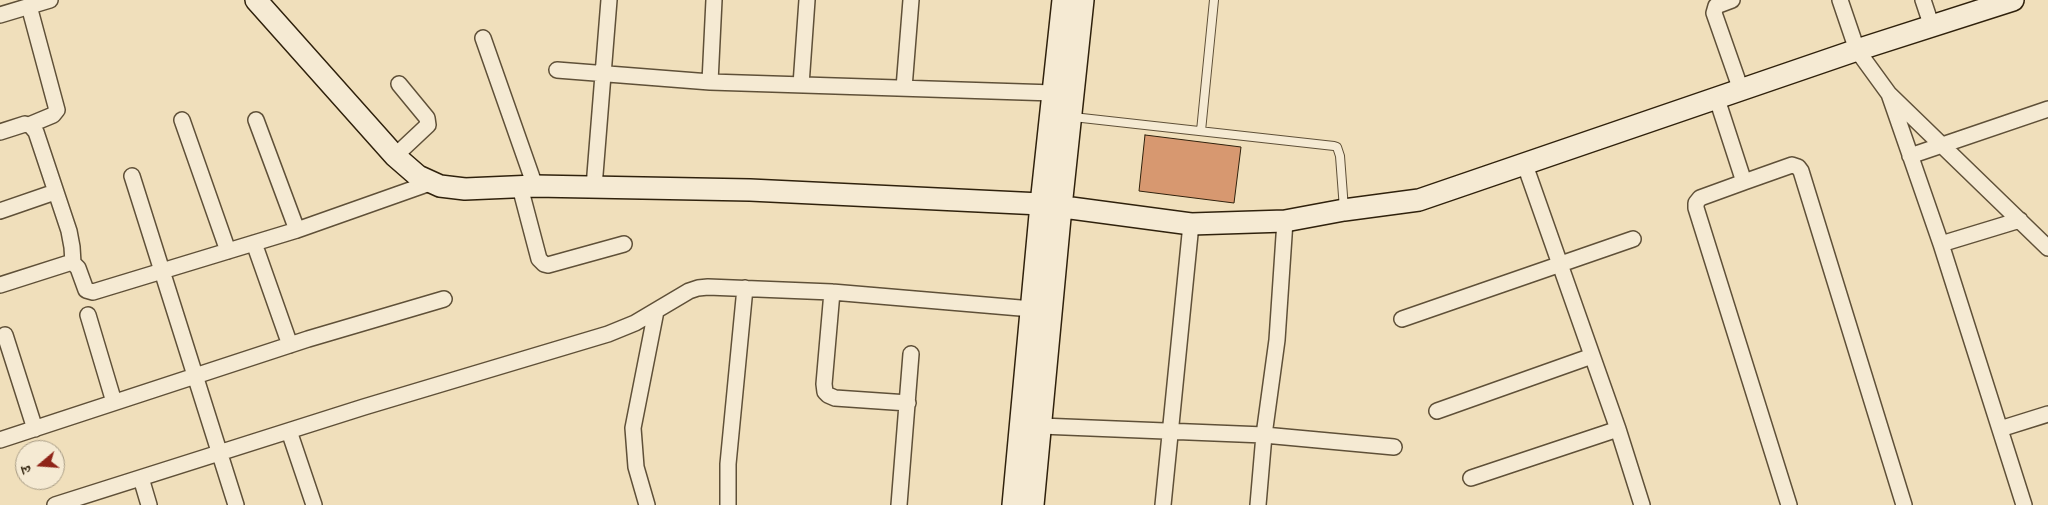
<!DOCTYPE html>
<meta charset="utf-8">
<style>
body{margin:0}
#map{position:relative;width:2048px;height:505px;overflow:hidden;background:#f0dfbb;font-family:"IM FELL DW Pica","Noto Serif Devanagari",serif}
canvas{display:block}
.north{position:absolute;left:15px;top:440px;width:50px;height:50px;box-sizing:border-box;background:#f5ead3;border:1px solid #a69a83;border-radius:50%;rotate:252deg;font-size:14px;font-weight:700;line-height:20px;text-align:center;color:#2f210c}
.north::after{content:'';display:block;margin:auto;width:18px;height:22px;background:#8f2418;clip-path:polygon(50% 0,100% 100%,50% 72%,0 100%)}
</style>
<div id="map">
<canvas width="2048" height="505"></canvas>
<div class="north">उ</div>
</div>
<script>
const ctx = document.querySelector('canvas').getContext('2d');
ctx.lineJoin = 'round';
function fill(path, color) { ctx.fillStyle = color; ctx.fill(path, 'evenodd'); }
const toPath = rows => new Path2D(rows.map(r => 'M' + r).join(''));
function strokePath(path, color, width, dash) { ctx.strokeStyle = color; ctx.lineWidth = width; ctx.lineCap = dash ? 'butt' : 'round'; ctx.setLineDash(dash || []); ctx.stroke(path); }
const building = toPath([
 [1145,135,1241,147,1234,203,1139,191,1145,135]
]);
fill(building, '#d79870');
strokePath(building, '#2f210c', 1);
const lane = toPath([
 [1073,117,1334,146,1337,147,1340,156,1344,209],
 [1201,131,1214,0]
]);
const street = toPath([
 [1732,0,1716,6,1714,13,1741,90],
 [1840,0,1857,50,1889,94,2048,248],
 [1923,0,1932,27],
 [0,15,50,0],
 [483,38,535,186],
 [557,70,710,82,1054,93],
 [710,82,714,0],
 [801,85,807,0],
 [904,88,911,0],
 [1889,94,1941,244,2024,505],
 [1717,99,1744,182,1700,198,1696,203,1696,208,1789,505],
 [182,120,228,251],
 [256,120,297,230],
 [29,125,53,115,57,110,29,6],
 [0,132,25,124,31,126,36,132,69,231,72,247,73,263],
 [395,156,428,125,427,118,399,84],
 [1910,156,2048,109],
 [1525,165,1618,429,1642,505],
 [132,176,236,505],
 [1744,182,1792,165,1798,167,1801,171,1904,505],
 [520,187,539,259,544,264,548,265,624,244],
 [594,187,609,0],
 [0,211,55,192],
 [254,243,290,345],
 [1941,244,2020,220],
 [0,285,69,263,73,263,78,268,86,290,93,292,297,230,430,183],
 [832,292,824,384,825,392,828,395,835,398,908,403],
 [88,315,114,402],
 [1402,319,1633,239],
 [5,335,35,429],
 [1437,411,1592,356],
 [1041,426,1264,435,1394,447],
 [2000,429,2048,414],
 [289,431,314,505],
 [0,440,308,339,444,299],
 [141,478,149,505],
 [1471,478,1618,429],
 [55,505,364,407,608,334,635,323,689,291,698,288,708,287,832,292,1032,309],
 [647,505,636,467,633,428,656,311],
 [728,505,728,464,745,288],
 [899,505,911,354],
 [1163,505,1191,224],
 [1258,505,1264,435,1277,340,1285,221]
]);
const secondary = toPath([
 [256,0,395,156,418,176,440,186,465,189,535,186,750,190,1041,204,1191,224,1285,221,1344,210,1419,200,1857,50,2013,0],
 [1013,505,1041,204,1063,0],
 [1033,505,1061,207,1083,0]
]);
strokePath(lane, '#5f5038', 10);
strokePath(street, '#5f5038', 18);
strokePath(secondary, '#2f210c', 24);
strokePath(lane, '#f5ead3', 8);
strokePath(street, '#f5ead3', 15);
strokePath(secondary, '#f5ead3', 21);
</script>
